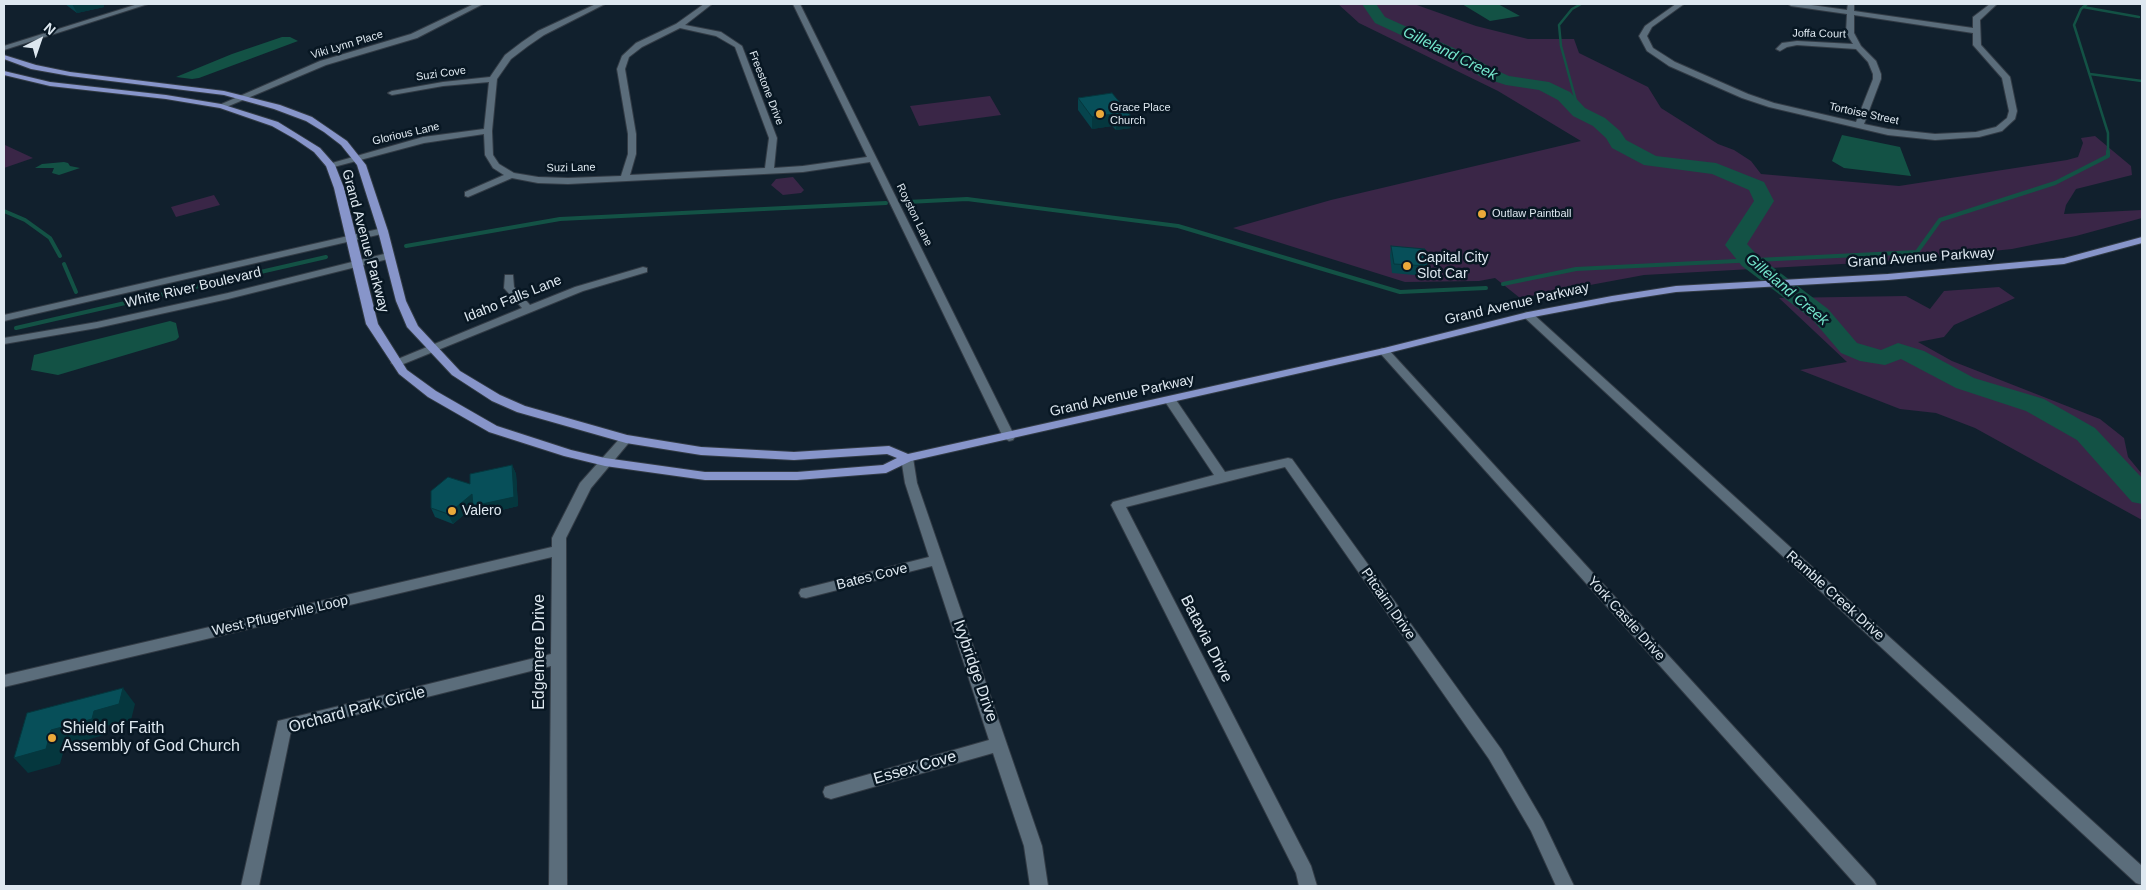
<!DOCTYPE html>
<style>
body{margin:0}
#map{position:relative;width:2146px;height:890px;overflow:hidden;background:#11202d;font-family:Arial,sans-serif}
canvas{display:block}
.frame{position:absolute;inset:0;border:5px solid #dee8f0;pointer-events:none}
.north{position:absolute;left:15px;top:15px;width:50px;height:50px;-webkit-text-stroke:4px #081723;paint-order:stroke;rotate:41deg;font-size:14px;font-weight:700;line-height:20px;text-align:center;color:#dee8f0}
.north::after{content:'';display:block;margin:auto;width:18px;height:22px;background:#dee8f0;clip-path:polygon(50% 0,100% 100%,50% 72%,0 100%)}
</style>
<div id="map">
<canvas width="2146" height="890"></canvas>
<div class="frame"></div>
<div class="north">N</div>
</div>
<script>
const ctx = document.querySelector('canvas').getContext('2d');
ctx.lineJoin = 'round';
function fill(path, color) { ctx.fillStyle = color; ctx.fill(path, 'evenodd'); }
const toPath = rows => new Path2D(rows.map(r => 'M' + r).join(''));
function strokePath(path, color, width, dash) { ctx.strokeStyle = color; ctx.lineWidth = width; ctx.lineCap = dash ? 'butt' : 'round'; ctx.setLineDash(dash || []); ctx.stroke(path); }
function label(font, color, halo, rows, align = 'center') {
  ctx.font = font + ' Arial,sans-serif'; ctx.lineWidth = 5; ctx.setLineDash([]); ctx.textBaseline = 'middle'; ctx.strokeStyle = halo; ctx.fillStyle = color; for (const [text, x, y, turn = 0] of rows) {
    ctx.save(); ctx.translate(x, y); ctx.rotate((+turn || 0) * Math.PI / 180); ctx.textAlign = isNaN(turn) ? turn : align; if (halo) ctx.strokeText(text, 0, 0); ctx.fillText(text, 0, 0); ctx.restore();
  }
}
fill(toPath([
 [1338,4,1414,4,1476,26,1528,39,1574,39,1579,53,1648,87,1661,108,1718,144,1734,150,1751,161,1761,174,1899,186,2067,160,2078,157,2083,143,2081,138,2095,136,2131,166,2132,175,2076,189,2066,205,2064,214,2142,210,2142,218,2076,236,2012,249,1896,261,1644,275,1520,298,1495,278,1479,281,1405,282,1233,228,1331,200,1581,141,1498,91,1359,23],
 [990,96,1001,115,919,126,910,106],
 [4,146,5,145,33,158,4,168],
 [793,177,804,190,801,193,783,195,771,185,776,179],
 [214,195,220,205,176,217,171,207],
 [1999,287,2015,298,1954,325,1944,337,1918,342,1952,361,2100,419,2124,438,2128,457,2142,474,2142,520,1975,428,1936,413,1900,409,1800,370,1847,362,1779,298,1906,296,1930,309,1944,291]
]), '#3a2647');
fill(toPath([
 [1462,4,1498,4,1520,16,1490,21],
 [282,37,290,37,298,41,199,78,192,79,176,77,232,54],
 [1842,135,1900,147,1911,176,1844,168,1832,161],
 [64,162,68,163,70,166,80,168,59,175,52,173,54,168,35,168,42,164],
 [170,321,176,323,179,337,176,340,58,375,31,370,34,355]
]), '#135245');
strokePath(toPath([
 [2087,4,2081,9,2074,25,2108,133,2108,152],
 [2083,7,2139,17],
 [2090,74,2142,81],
 [1579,112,1561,46,1559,25,1572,9,1581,4]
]), '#135245', 2.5);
strokePath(toPath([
 [907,202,967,199,1178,226,1400,292,1486,288],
 [4,211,25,220,50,238,60,256],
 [406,246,560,219,886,203],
 [64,264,76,292],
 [1503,284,1576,269,1917,252,1940,220,2055,183,2108,156,2108,151],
 [16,328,326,257]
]), '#135245', 4);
fill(toPath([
 [1362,4,1376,4,1385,17,1471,56,1493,69,1509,76,1549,82,1570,92,1585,108,1605,118,1620,131,1626,140,1656,156,1716,163,1764,182,1774,201,1747,244,1758,256,1828,309,1857,343,1881,350,1898,343,1924,351,1974,378,2044,399,2095,428,2142,478,2142,504,2132,502,2077,440,2026,411,1956,388,1901,359,1885,365,1860,361,1841,353,1812,319,1742,266,1725,245,1754,201,1749,190,1712,174,1644,165,1612,148,1606,138,1593,126,1573,116,1558,100,1539,90,1506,85,1481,77,1459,62,1375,23,1362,4]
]), '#135245');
const minor = toPath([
 [138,4,148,4,4,50,4,46,138,4],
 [474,4,483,4,417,38,326,65,224,108,217,106,320,61,411,34,474,4],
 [596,4,605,4,544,35,528,46,511,59,497,79,492,131,493,155,499,164,514,173,538,177,568,178,621,176,628,154,628,134,617,69,622,56,636,43,676,24,704,4,712,4,685,25,721,32,742,46,777,138,774,168,803,166,867,157,793,4,800,4,1015,437,1013,440,1009,441,1003,437,870,162,803,172,568,184,538,183,512,178,468,197,465,196,465,192,504,175,493,168,485,155,484,134,424,143,330,168,325,165,423,137,484,129,489,82,443,86,392,95,388,93,392,91,443,82,490,77,505,55,522,42,538,31,596,4],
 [680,28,716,36,735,47,769,138,765,168,630,175,636,154,636,134,625,69,629,57,642,47,680,28],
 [1676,4,1684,4,1652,27,1647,36,1653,48,1675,62,1748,94,1774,103,1856,122,1873,79,1873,74,1868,62,1856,49,1797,45,1787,47,1780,51,1776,49,1782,43,1797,41,1853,44,1846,33,1847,14,1791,6,1788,4,1804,4,1847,10,1848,4,1854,4,1854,11,1973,28,1973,17,1990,4,1997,4,1980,20,1981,45,2010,77,2017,111,2015,119,2002,131,1979,137,1935,140,1888,135,1769,107,1742,98,1669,66,1647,51,1639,36,1645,26,1676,4],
 [1854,15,1973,33,1973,45,2002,78,2009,111,2007,118,1996,127,1976,132,1935,134,1888,129,1864,124,1881,79,1881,74,1876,61,1861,46,1854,33,1854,15],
 [383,228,388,231,386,233,4,321,4,315,383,228],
 [388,253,392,254,392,258,228,299,97,328,4,344,4,338,97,322,228,293,388,253],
 [643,267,647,268,647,272,583,291,401,365,397,366,391,363,393,361,522,308,504,288,505,275,513,275,514,287,530,305,575,287,643,267],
 [1528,312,1532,313,2142,866,2142,885,2136,883,1524,317,1523,315,1524,313,1528,312],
 [1384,348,1388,349,1874,880,1877,886,1857,886,1380,353,1378,351,1380,349,1384,348],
 [1170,396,1174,397,1225,472,1288,458,1292,459,1501,749,1543,821,1574,886,1556,886,1531,831,1489,759,1285,467,1126,507,1311,866,1317,886,1299,886,1296,873,1111,505,1113,502,1214,475,1164,400,1170,396],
 [626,435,632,439,591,488,566,538,567,886,549,886,551,666,291,731,259,886,241,886,278,721,551,654,552,557,4,687,4,675,552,547,552,538,580,483,622,436,626,435],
 [907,454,913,458,917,483,1042,846,1048,886,1030,886,1024,846,993,753,831,799,825,797,823,792,825,787,831,785,989,740,932,566,806,598,801,597,799,593,801,589,806,588,929,557,905,483,901,458,907,454]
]);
const major = toPath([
 [4,55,36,65,70,72,224,91,280,105,312,117,347,141,366,165,388,231,406,301,418,326,460,371,500,395,525,406,627,435,701,447,794,452,889,446,908,454,1384,348,1528,312,1612,296,1676,286,1888,274,2064,258,2142,237,2142,243,2064,264,1888,280,1676,292,1612,302,1528,318,1384,354,911,461,886,473,797,480,705,480,605,466,564,456,489,432,428,397,399,374,366,324,334,188,326,166,314,152,295,139,272,126,220,108,166,99,50,86,4,75,4,71,50,82,166,95,221,104,278,122,320,148,335,165,344,188,378,324,407,370,436,391,497,426,571,450,605,458,705,472,797,472,883,465,897,458,887,454,794,460,701,455,626,443,517,412,492,401,452,375,407,327,396,301,378,231,357,165,341,145,324,132,306,121,274,109,224,95,70,76,31,69,4,59,4,55]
]);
strokePath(minor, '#323b45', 2);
strokePath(major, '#323b45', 2);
fill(minor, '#5b6d7b');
fill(major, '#8795ca');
fill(toPath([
 [65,4,103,4,104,7,77,13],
 [1078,98,1131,116,1131,128,1116,130,1112,126,1092,129,1078,110],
 [1391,246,1428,266,1426,276,1392,273,1390,256],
 [512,465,516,474,518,506,477,516,473,507,453,524,435,517,431,508,470,484]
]), '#06444d');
fill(toPath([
 [72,4,103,4,104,7,77,13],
 [1113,114,1112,126,1092,129,1092,117],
 [1131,116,1131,128,1116,130,1116,118],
 [512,465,516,474,518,506,477,516,473,507,453,524,448,514,472,494],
 [123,688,135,704,131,720,106,726,104,735,65,746,60,764,28,773,14,758,51,730]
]), '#05373e');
const building = toPath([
 [1112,93,1131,116,1116,118,1113,114,1092,117,1078,98,1112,93],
 [1391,246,1425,249,1428,266,1394,264,1391,246],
 [512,465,514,497,473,506,472,494,448,514,431,508,431,491,448,477,470,484,470,474,512,465],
 [123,688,119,704,94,711,92,719,51,730,46,749,14,758,27,713,123,688]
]);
fill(building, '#074f59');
strokePath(building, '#05373e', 1);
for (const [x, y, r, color] of [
 [1100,114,5,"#eba93a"],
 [1482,214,5,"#eba93a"],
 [1407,266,5,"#eba93a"],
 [452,511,5,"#eba93a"],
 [52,738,5,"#eba93a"]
]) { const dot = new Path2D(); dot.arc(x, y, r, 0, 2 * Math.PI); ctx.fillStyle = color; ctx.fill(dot); strokePath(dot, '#081723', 2); }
label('11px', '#dee8f0', '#081723', [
 ["Joffa Court",1819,34,1],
 ["Viki Lynn Place",347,45,-17],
 ["Suzi Cove",441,74,-8],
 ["Freestone Drive",766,88,69],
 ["Tortoise Street",1864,114,12],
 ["Glorious Lane",406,134,-13],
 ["Suzi Lane",571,168,-1],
 ["Royston Lane",914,215,64]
]);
label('11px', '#dee8f0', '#081723', [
 ["Grace Place",1110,108],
 ["Church",1110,121],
 ["Outlaw Paintball",1492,214]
], 'left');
label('14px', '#dee8f0', '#081723', [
 ["Grand Avenue Parkway",365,241,75],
 ["Grand Avenue Parkway",1921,258,-4],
 ["White River Boulevard",193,288,-13],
 ["Idaho Falls Lane",513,299,-22],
 ["Grand Avenue Parkway",1517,304,-13],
 ["Grand Avenue Parkway",1122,396,-13],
 ["Bates Cove",872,577,-14],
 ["Ramble Creek Drive",1835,596,42],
 ["Pitcairn Drive",1388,604,55],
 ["West Pflugerville Loop",280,616,-13],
 ["York Castle Drive",1626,619,48]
]);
label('14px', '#dee8f0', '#081723', [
 ["Capital City",1417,258],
 ["Slot Car",1417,274],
 ["Valero",462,511]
], 'left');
label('italic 15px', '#74e6cc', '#081723', [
 ["Gilleland Creek",1450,54,26],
 ["Gilleland Creek",1787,290,40]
]);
label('16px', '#dee8f0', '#081723', [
 ["Batavia Drive",1206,639,63],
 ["Edgemere Drive",540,652,-90],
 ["Ivybridge Drive",975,671,71],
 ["Orchard Park Circle",357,710,-15],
 ["Essex Cove",915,768,-16]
]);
label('16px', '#dee8f0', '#081723', [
 ["Shield of Faith",62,729],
 ["Assembly of God Church",62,747]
], 'left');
</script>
